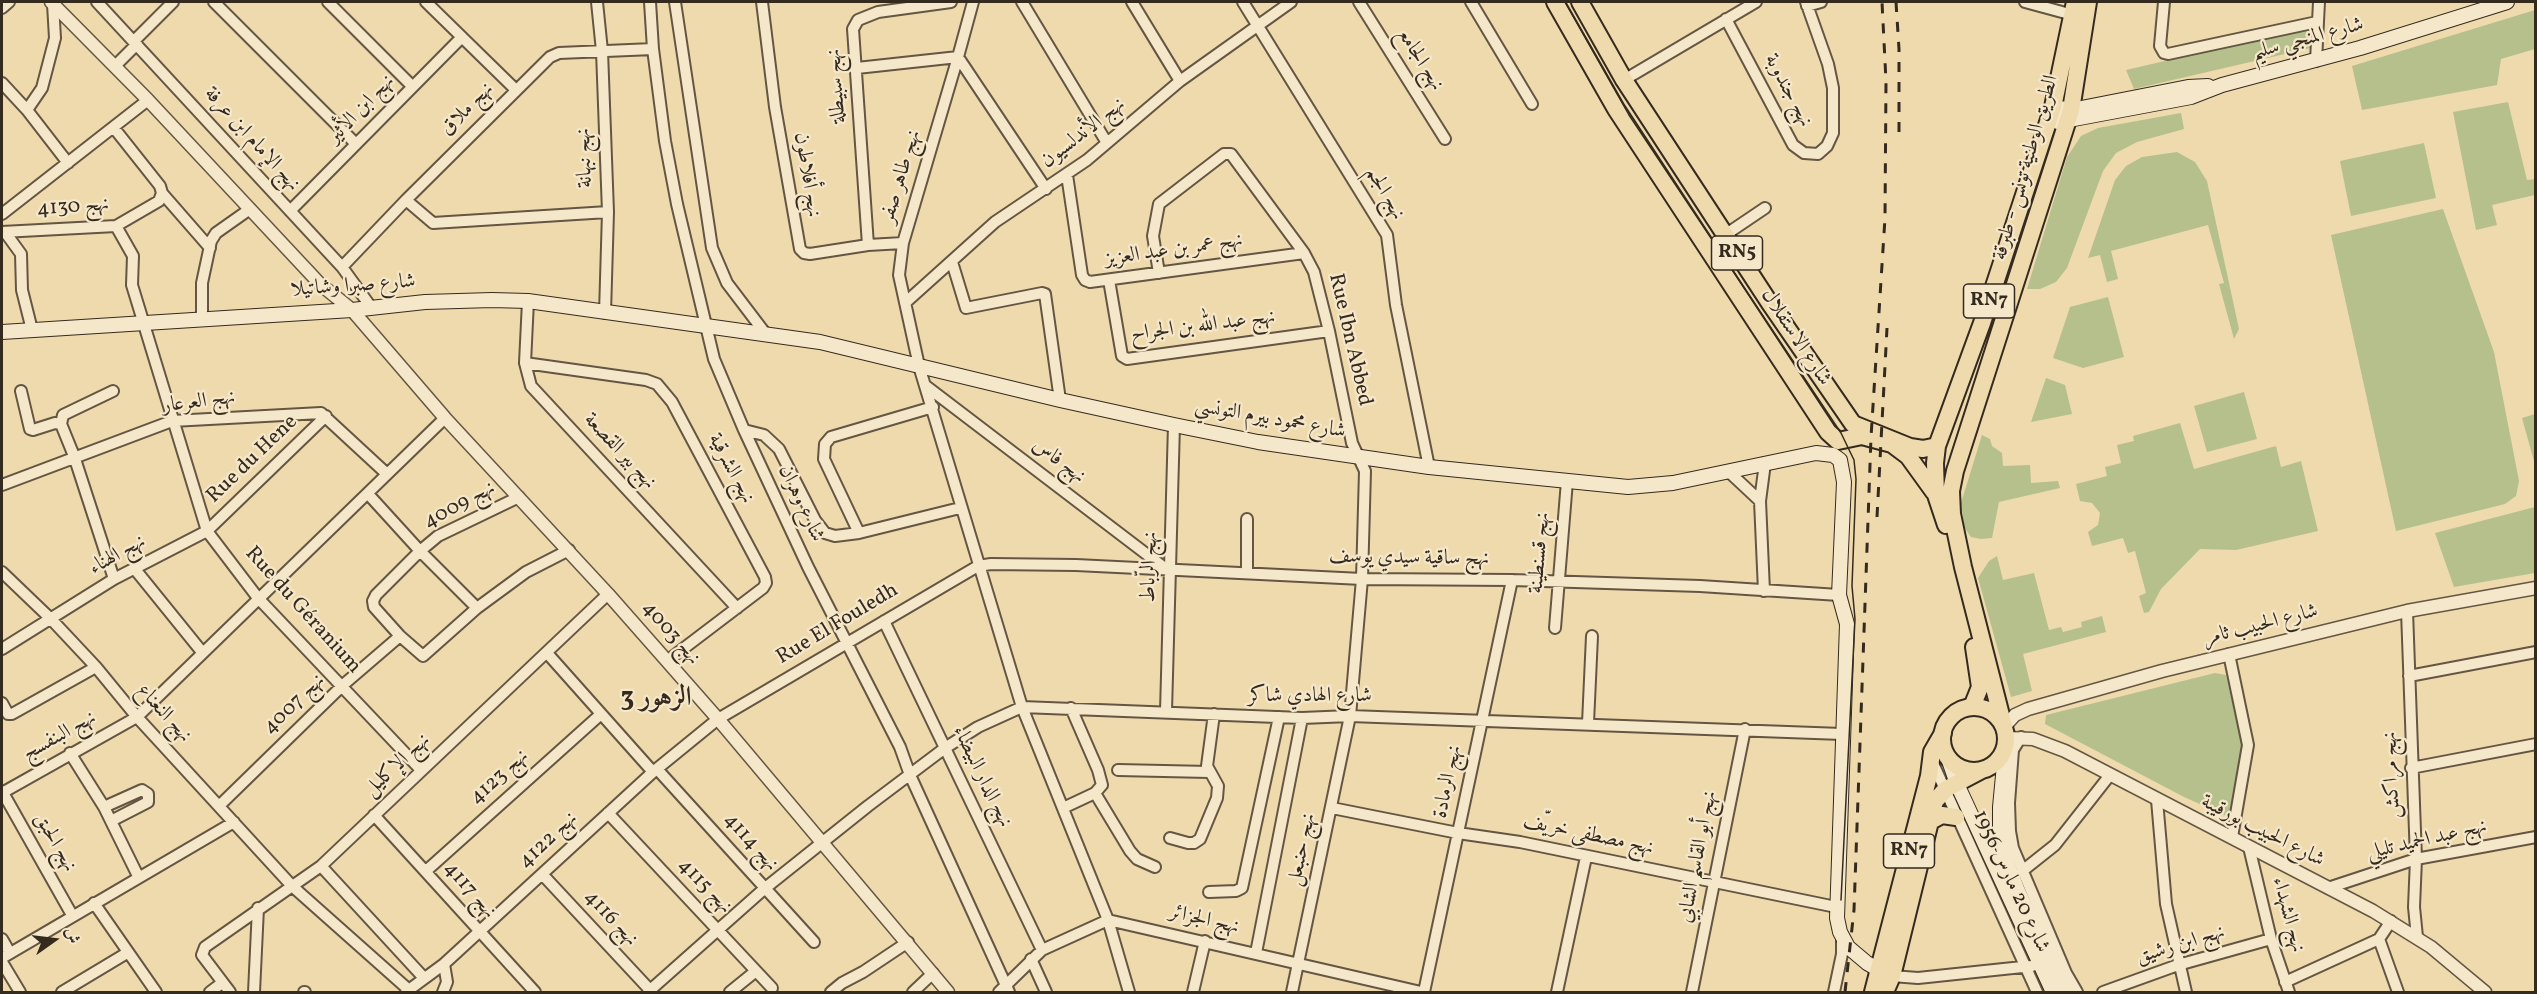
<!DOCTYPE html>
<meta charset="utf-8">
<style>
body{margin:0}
#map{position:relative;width:2537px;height:994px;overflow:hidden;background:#efdaae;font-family:Vollkorn,Amiri,serif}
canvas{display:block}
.frame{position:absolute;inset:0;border:3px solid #352a1e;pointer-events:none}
.north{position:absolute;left:24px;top:910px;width:60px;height:60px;-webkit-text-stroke:4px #f5e7ca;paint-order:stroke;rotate:76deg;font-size:16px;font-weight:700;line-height:24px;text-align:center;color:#352a1e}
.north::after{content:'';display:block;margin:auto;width:21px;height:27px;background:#352a1e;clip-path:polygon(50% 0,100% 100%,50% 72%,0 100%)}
</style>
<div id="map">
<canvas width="2537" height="994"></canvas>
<div class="frame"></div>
<div class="north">ش</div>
</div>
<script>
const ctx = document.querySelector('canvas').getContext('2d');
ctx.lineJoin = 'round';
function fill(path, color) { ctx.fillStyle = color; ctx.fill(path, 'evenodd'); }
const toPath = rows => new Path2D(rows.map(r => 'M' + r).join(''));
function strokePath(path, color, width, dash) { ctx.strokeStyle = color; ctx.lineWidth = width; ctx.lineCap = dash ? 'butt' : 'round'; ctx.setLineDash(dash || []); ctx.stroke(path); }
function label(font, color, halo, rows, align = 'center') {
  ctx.font = font + ' Vollkorn,Amiri,serif'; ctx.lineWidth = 4.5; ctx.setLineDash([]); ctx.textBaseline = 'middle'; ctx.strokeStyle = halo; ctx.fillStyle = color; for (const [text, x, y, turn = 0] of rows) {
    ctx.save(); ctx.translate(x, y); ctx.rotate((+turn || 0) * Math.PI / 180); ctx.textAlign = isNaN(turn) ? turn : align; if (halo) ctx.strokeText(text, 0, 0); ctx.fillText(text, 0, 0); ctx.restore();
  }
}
fill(toPath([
 [2535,10,2535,49,2501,59,2497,85,2362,110,2352,66],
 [2315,26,2315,47,2134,89,2126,70],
 [2508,102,2527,180,2535,179,2535,195,2492,205,2497,225,2476,230,2453,112],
 [2181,113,2184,129,2137,142,2116,153,2103,171,2067,268,2056,282,2040,289,2027,289,2067,157,2081,136,2098,128],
 [2424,143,2436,198,2351,216,2340,161],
 [2177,152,2195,162,2207,181,2239,329,2234,339,2219,284,2224,283,2208,225,2111,251,2118,279,2107,282,2100,255,2088,258,2115,180,2126,166,2142,157],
 [2443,209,2494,352,2519,481,2516,496,2505,504,2396,531,2331,235],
 [2108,297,2124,357,2083,368,2053,358,2070,307],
 [2046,378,2065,385,2072,414,2031,422],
 [2244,392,2257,439,2207,452,2194,406],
 [2535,414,2536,414,2535,465,2522,418],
 [2180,423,2194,469,2276,446,2281,467,2301,461,2318,531,2236,550,2200,549,2161,589,2149,612,2144,613,2139,596,2146,593,2135,551,2128,553,2123,538,2092,546,2088,532,2098,525,2100,513,2092,503,2080,501,2076,484,2107,476,2105,467,2121,463,2117,445,2134,441,2133,436],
 [1982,435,1990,439,1992,446,2002,453,2003,466,2030,465,2031,483,2058,481,2060,488,1999,502,1992,538,1981,539,1971,537,1964,527,1961,503],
 [2535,507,2535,573,2454,587,2435,533],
 [1997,556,2003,580,2034,573,2049,630,2061,627,2063,632,2082,627,2081,622,2102,616,2106,632,2023,654,2032,691,2011,697,1978,578,1989,561],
 [2215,673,2226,675,2242,744,2231,818,2184,797,2045,724,2046,715]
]), '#b5c08d');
const minor = toPath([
 [97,2,342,267,371,307],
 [214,2,356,144],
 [328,2,412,86],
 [426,2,516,90],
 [597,2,602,51,608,212,605,313],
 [650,2,653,49,665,141,677,204,714,359,744,430,808,567,900,747,910,775,1009,992],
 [675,2,712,248,727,283,765,333],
 [762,2,775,107,800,249,804,253,810,254,868,245,903,243],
 [973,2,958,57,903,243,899,275,919,366,1022,707,1108,920,1129,992],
 [1022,2,1107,143],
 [1132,2,1180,81],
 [1243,2,1387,235,1396,305,1429,467],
 [1359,2,1445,139],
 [1471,2,1532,104],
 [2025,2,2073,15],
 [2164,2,2160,46,2164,53,2168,54,2317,22],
 [53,4,55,38,42,88,27,110,68,163],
 [1807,6,1821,2],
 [2,8,9,2],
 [1726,19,1793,145,1804,153,1818,154,1827,146,1833,133,1833,88,1828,64,1806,2],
 [134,41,173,2],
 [2316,61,2319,2],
 [115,66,137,44],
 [857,68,958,57,1046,189],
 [1624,80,1756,2],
 [2,83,27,110],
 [1067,175,1082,275,1085,280,1090,282,1304,253],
 [162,193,210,248],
 [406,200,433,223,608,212],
 [290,211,462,37],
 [2,214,148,100],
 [116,226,133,256,132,285,207,531,258,598,421,770],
 [2,232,116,226,159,201,162,193,160,186,114,128],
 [5,232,21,254,22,290,32,330],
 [1725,235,1765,208],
 [868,245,853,29,858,20,878,12,951,2],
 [952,262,966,308,1042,293,1045,294,1060,400],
 [342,267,406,200,550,57,559,53,653,49],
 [1159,273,1153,236,1159,204,1224,154,1231,154,1304,253,1314,272,1329,331,1352,443,1365,471,1362,579,1350,716,1292,992],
 [1109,280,1122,356,1127,359,1329,331],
 [528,301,525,363,531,386,737,608],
 [905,303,995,222,1087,160,1180,81,1291,2],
 [202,319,202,283,211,241,216,233,250,209],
 [525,363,646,380,657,384,672,402,765,577,766,583,763,588,667,661],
 [926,386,1166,569],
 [21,391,30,429,33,430,55,423,61,424,74,456,114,579],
 [933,407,831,437,825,444,824,459,859,533,960,508],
 [61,424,63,415,113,391],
 [744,430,764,435,779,449,815,520,825,533,835,536,859,533],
 [1729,472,1760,501],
 [2,485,172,421,321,413,387,474],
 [369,495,420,551,477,608,423,656,400,636,374,607,373,601,376,595,420,551,438,536,519,497],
 [1247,519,1247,571],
 [134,568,202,652],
 [2,572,51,619,96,667,137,717,292,886,409,990],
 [1764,591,1760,501,1765,463],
 [477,608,526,572,569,550],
 [2407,611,2416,859,2414,907,2417,937],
 [884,621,1042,950],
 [1555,628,1567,481],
 [2,649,114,579,207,531,326,416],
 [547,653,653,772],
 [2229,654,2248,745,2232,837],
 [2409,676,2536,652],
 [2,703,8,714,12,714,96,667],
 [1166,711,1174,425],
 [1588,723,1592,636],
 [2021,737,2013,750,2009,803,2010,831,2013,848,2066,973,2077,992],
 [70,753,104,807,138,876],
 [1932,761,2037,992],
 [2411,768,2536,744],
 [657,769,814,942],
 [1118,770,1209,772],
 [2,791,72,915],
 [2,793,137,717,445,418],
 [1095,793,1130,851,1137,859,1155,867],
 [2157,800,2166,904,2186,992],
 [220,805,343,685,400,636],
 [104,807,142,790,148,794,148,802,111,821],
 [1063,808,1095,793,1102,785,1098,770,1071,708],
 [1332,808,1458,833,1520,842,1836,907],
 [608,813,772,988],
 [374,815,535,992],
 [1170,838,1188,843,1194,843,1200,839,1217,798,1218,786,1207,766,1214,714],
 [2249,847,2271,939,2289,992],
 [321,866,424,978],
 [426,871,601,714],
 [2021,872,2055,845,2110,775],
 [542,874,650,990],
 [2328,888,2416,859,2536,837],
 [1209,892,1236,891,1242,888,1279,717],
 [94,903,156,992],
 [2391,921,2379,939,2398,992],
 [2,939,10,953],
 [1256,953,1302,718],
 [2,958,234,822],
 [1031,959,1046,992],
 [2,962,20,992],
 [1892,976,1918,978,2032,966],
 [2285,982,2379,939],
 [62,992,127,953],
 [210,992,222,983],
 [230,992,202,955,205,947,321,866,608,594],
 [254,992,258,908],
 [304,992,305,992],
 [406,992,444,964,653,772,718,719,978,566,991,564,1076,565,1362,579,1512,580,1700,586,1839,595],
 [443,992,447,982,444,964],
 [648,992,764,889,868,806,945,748,978,727,1022,707,1302,718,1350,716,1842,734],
 [730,992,756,971],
 [831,992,842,983,863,972,908,942],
 [913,992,933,973],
 [999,992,1042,950,1108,920,1421,992],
 [1193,992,1205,941],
 [1424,992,1512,580],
 [1557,992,1586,857],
 [1692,992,1745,729],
 [1834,992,1842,954,1842,939],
 [2103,992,2178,965,2271,939]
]);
const tertiary = toPath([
 [51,2,148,100,320,284,352,310,445,418,608,594,718,719,948,992],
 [2004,727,2015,715,2028,709,2162,671,2407,611,2536,588],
 [2007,738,2033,739,2065,751,2373,911,2431,947,2485,992]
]);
const secondary = toPath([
 [2053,107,2071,110,2188,87,2208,86],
 [2058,122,2191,97,2222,85,2360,48,2507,2],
 [2,332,352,310,425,302,492,300,528,301,820,342,1060,400,1174,425,1258,442,1429,467,1628,487,1673,483,1816,453,1833,455,1840,460,1844,482,1839,595,1847,624,1837,918,1840,932,1848,947,1867,963,1886,974],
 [2006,744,2000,807,2000,831,2005,858,2018,891,2065,992],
 [1948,758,1957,784,2053,992]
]);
const primary = toPath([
 [1555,2,1616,109,1828,432,1838,441,1862,436,1892,444,1908,456,1934,492],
 [1580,2,1624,80,1769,302,1853,424,1910,447,1923,449,1937,446],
 [1946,525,1936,495,1935,463,1937,446,1982,323,2053,107,2075,2],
 '1942 739a32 32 0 1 1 64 0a32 32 0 1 1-64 0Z',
 [1972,707,1980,687,1974,647],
 [2004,727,1963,567,1952,514,1951,491,1955,471,2071,110,2088,2],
 [1929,822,1942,815,1956,817],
 [1873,992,1929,776,1932,752,1943,733],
 [1885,992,1892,976,1935,801,1946,789,1982,770]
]);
strokePath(minor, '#645642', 14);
strokePath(tertiary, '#645642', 15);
strokePath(secondary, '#352a1e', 16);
strokePath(primary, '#352a1e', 20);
strokePath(minor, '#f5e7ca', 10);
strokePath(tertiary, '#f5e7ca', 12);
strokePath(secondary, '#f5e7ca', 14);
strokePath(primary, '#efdaae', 16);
strokePath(toPath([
 [1565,2,1629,115,1841,433,1854,460,1856,479,1852,586,1855,619,1841,900]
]), '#352a1e', 1.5);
strokePath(toPath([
 [1896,2,1899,49,1899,137],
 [1877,517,1887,328],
 [1845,992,1854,910,1871,437,1885,218,1886,81,1882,2]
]), '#352a1e', 3, [10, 10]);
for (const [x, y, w] of [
 [1737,253,51],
 [1989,301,51],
 [1909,851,51]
]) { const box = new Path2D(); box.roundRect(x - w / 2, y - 17, w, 34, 4.5); ctx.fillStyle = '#f5e7ca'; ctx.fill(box); strokePath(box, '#352a1e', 1.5); }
label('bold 20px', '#352a1e', null, [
 ["RN5",1737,253],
 ["RN7",1989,301],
 ["RN7",1909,851]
]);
label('21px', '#352a1e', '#f5e7ca', [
 ["شارع المنجي سليم",2308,40,-15],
 ["نهج الجامع",1419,60,58],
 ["نهج سبيطلة",838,86,-94],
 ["نهج جندوبة",1787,91,62],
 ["نهج ابن الأثير",362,110,-46],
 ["نهج ملاق",468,110,-45],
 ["نهج الأندلسيون",1084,134,-38],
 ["نهج الإمام ابن عرفة",251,140,48],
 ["نهج نبهانة",586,158,-92],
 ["الطريق الوطنية تونس - طبرقة",2027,168,-74],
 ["نهج أفلاطون",806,175,81],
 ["نهج طاهر صفر",902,177,-73],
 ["نهج الجم",1384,194,60],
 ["نهج 4130",73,208,-4],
 ["نهج عمر بن عبد العزيز",1174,251,-8],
 ["شارع صبرا وشاتيلا",353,287,-4],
 ["نهج عبد الله بن الجراح",1203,327,-7],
 ["شارع الاستقلال",1795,338,57],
 ["Rue Ibn Abbed",1349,340,77],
 ["نهج العرعار",199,403,-7],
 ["شارع محمود بيرم التونسي",1270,420,10],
 ["نهج بير القصعة",619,452,47],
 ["Rue du Hene",253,460,-44],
 ["نهج فاس",1058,462,37],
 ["نهج الشرقية",730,469,62],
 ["شارع وهران",800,504,65],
 ["نهج 4009",460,506,-28],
 ["نهج قسنطينة",1541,553,-85],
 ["نهج الهناء",118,556,-29],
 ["نهج ساقية سيدي يوسف",1409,559,1],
 ["نهج الرّباط",1151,567,-88],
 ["Rue du Géranium",302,611,48],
 ["Rue El Fouledh",838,625,-31],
 ["شارع الحبيب ثامر",2261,626,-14],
 ["نهج 4003",670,634,49],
 ["شارع الهادي شاكر",1310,697],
 ["نهج 4007",295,705,-44],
 ["نهج النعناع",163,714,48],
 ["نهج البنفسج",60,737,-29],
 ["نهج الإكليل",398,766,-43],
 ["نهج مراكش",2393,775,-92],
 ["نهج الدار البيضاء",981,777,64],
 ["نهج 4123",500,778,-42],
 ["نهج الرمادة",1449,782,-78],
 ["شارع الحبيب بورقيبة",2262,832,27],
 ["نهج مصطفى خريّف",1588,836,12],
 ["نهج 4122",549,841,-43],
 ["نهج عبد الحميد تليلي",2427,841,-13],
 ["نهج الحبق",54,843,60],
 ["نهج 4114",750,843,48],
 ["نهج حنبعل",1303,850,-78],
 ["نهج أبو القاسم الشابي",1699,857,-79],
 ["شارع 20 مارس 1956",2010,882,65],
 ["نهج 4115",704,887,46],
 ["نهج 4117",469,891,49],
 ["نهج الشهداء",2287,915,75],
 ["نهج 4116",610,919,47],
 ["نهج الجزائر",1204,921,13],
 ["نهج ابن رشيق",2181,946,-17]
]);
label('bold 27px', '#352a1e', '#f5e7ca', [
 ["الزهور 3",656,700]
]);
</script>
